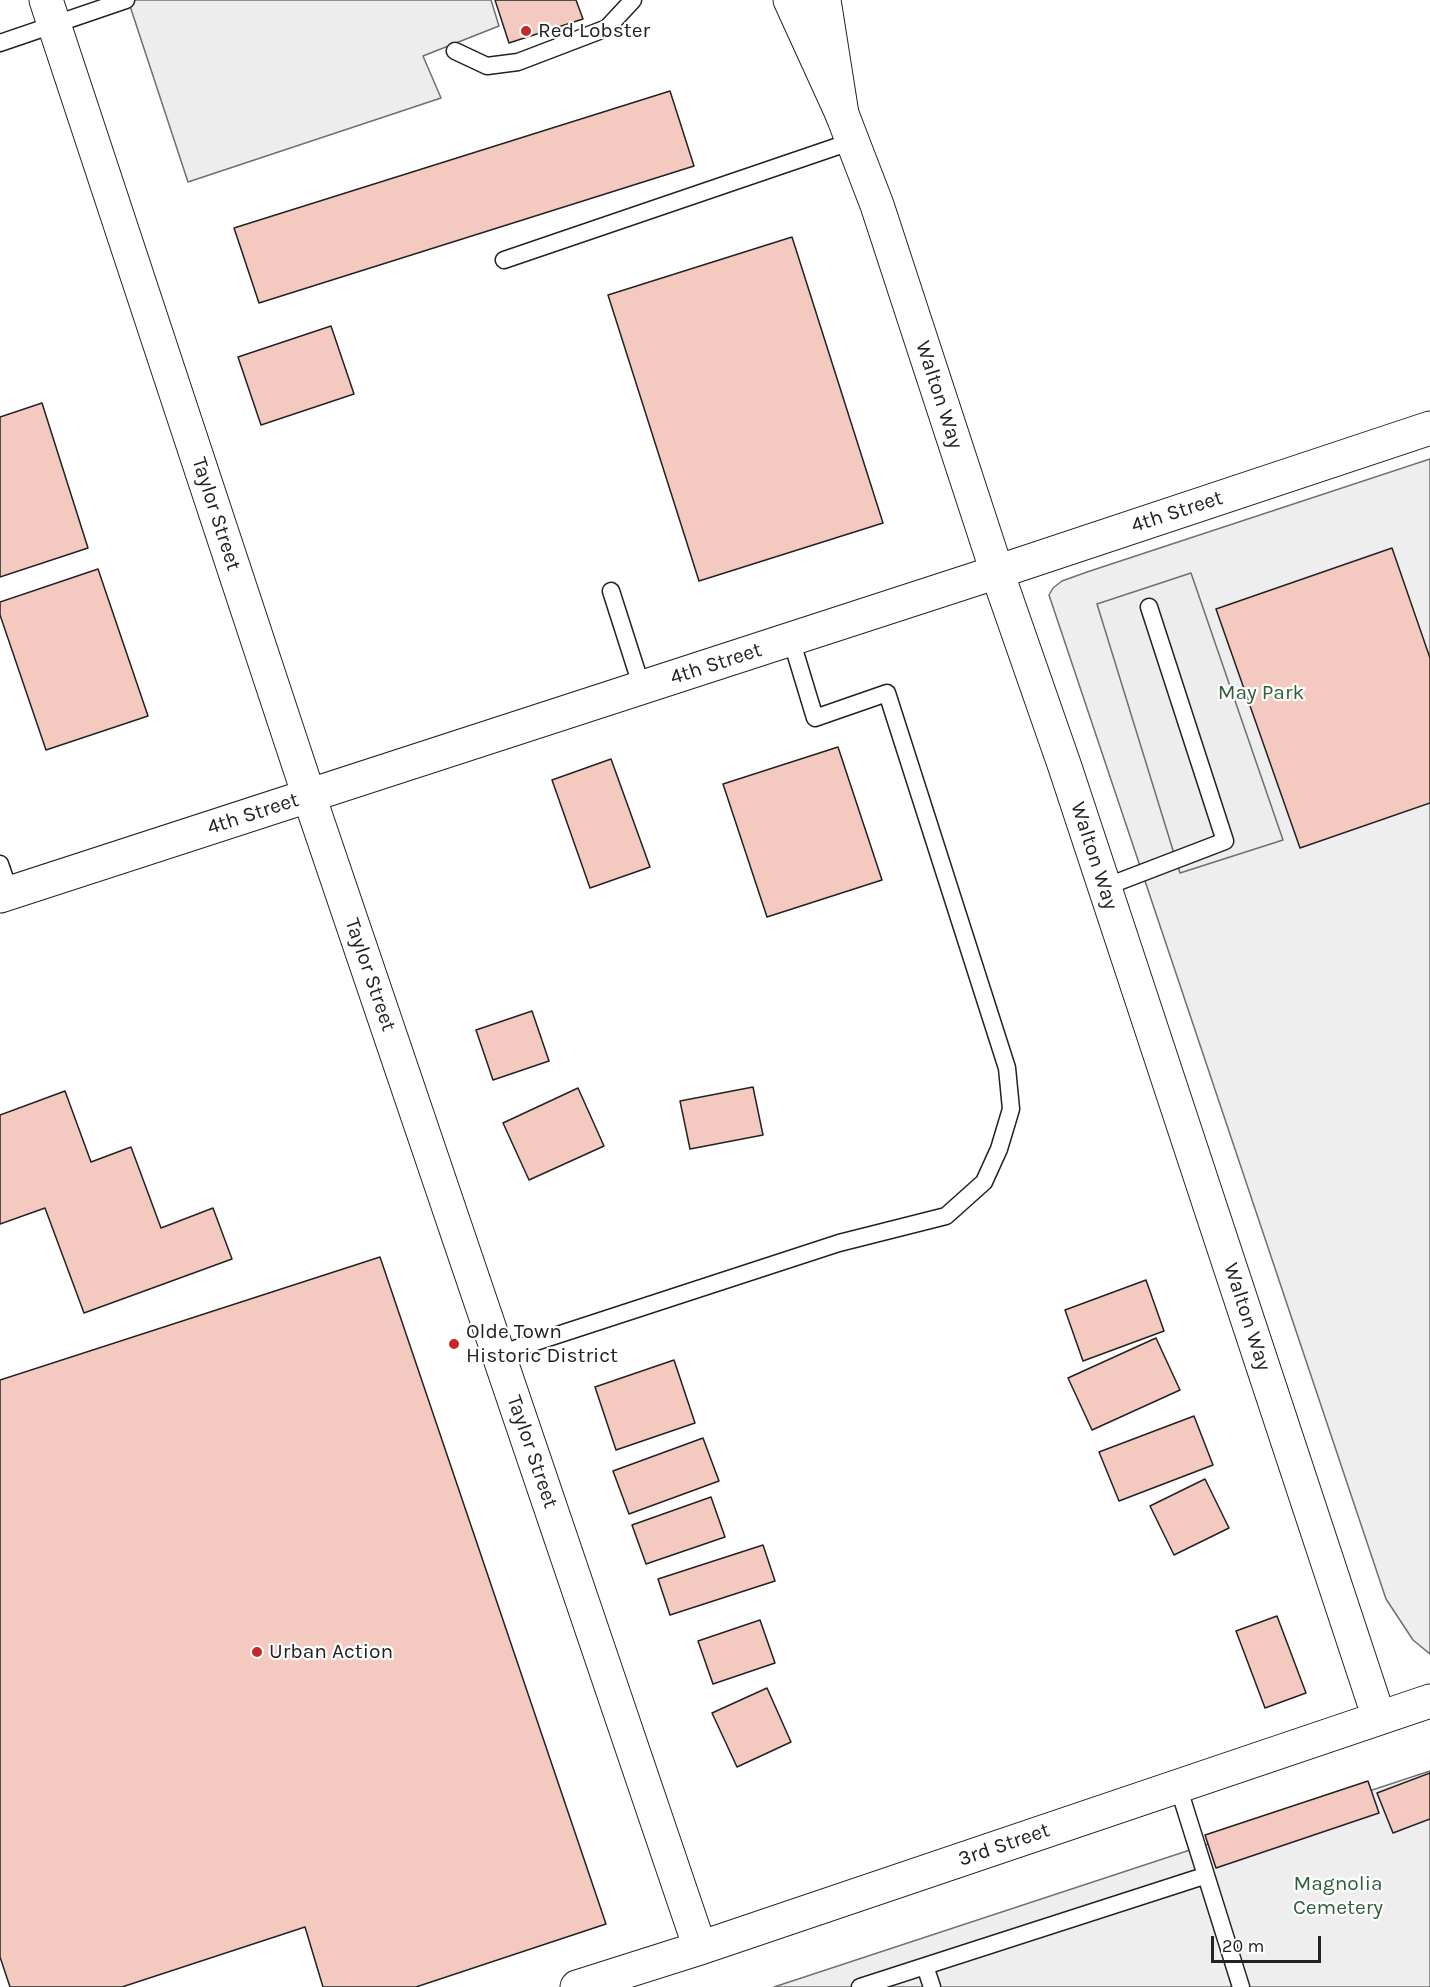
<!DOCTYPE html>
<style>
body{margin:0}
#map{position:relative;width:1430px;height:1987px;overflow:hidden;background:#fff;font-family:Karla,sans-serif}
canvas{display:block}
.scale{position:absolute;left:1211px;top:1936px;width:110px;height:27px;box-sizing:border-box;border:3px solid #222;border-top:0;padding-left:8px;font-size:18px;line-height:21px;white-space:nowrap;color:#222;-webkit-text-stroke:4px #fff;paint-order:stroke}
</style>
<div id="map">
<canvas width="1430" height="1987"></canvas>
<div class="scale">20 m</div>
</div>
<script>
const ctx = document.querySelector('canvas').getContext('2d');
ctx.lineJoin = 'round';
function fill(path, color) { ctx.fillStyle = color; ctx.fill(path, 'evenodd'); }
const toPath = rows => new Path2D(rows.map(r => 'M' + r).join(''));
function strokePath(path, color, width, dash) { ctx.strokeStyle = color; ctx.lineWidth = width; ctx.lineCap = dash ? 'butt' : 'round'; ctx.setLineDash(dash || []); ctx.stroke(path); }
function label(font, color, halo, rows, align = 'center') {
  ctx.font = font + ' Karla,sans-serif'; ctx.lineWidth = 4.5; ctx.setLineDash([]); ctx.textBaseline = 'middle'; ctx.strokeStyle = halo; ctx.fillStyle = color; for (const [text, x, y, turn = 0] of rows) {
    ctx.save(); ctx.translate(x, y); ctx.rotate((+turn || 0) * Math.PI / 180); ctx.textAlign = isNaN(turn) ? turn : align; if (halo) ctx.strokeText(text, 0, 0); ctx.fillText(text, 0, 0); ctx.restore();
  }
}
const green = toPath([
 [1430,459,1430,1654,1413,1640,1386,1599,1049,595,1053,588,1062,581,1087,572,1430,459],
 [1430,1771,1430,1987,774,1987,1430,1771]
]);
fill(green, '#eee');
strokePath(green, '#6f6f6f', 1.5);
const parking = toPath([
 [128,0,491,0,499,26,423,56,441,98,188,182,128,0],
 [1191,573,1283,840,1180,873,1097,604,1191,573]
]);
fill(parking, '#ededed');
strokePath(parking, '#6f6f6f', 1.5);
const building = toPath([
 [495,0,576,0,583,19,509,43,495,0],
 [670,91,694,166,259,303,234,228,670,91],
 [792,237,883,523,699,581,608,295,792,237],
 [331,326,354,394,261,425,238,357,331,326],
 [42,403,88,548,0,577,0,417,42,403],
 [1392,548,1430,658,1430,803,1300,848,1216,609,1392,548],
 [98,569,148,716,46,750,0,615,0,602,98,569],
 [838,747,882,880,767,917,723,784,838,747],
 [611,759,650,867,590,888,552,780,611,759],
 [532,1011,549,1061,493,1080,476,1030,532,1011],
 [753,1087,763,1135,690,1149,680,1101,753,1087],
 [578,1088,604,1146,529,1180,503,1123,578,1088],
 [65,1091,91,1162,131,1147,161,1228,213,1208,232,1259,84,1313,45,1208,0,1224,0,1115,65,1091],
 [380,1257,606,1924,416,1987,323,1987,305,1927,122,1987,10,1987,0,1957,0,1380,380,1257],
 [1146,1280,1164,1331,1083,1361,1065,1310,1146,1280],
 [1156,1338,1180,1390,1092,1430,1068,1378,1156,1338],
 [674,1360,695,1423,616,1450,595,1387,674,1360],
 [1194,1416,1213,1465,1119,1501,1099,1452,1194,1416],
 [703,1438,719,1481,629,1514,613,1471,703,1438],
 [1205,1479,1229,1528,1174,1555,1150,1506,1205,1479],
 [711,1497,725,1537,646,1564,632,1525,711,1497],
 [763,1545,775,1581,670,1615,658,1579,763,1545],
 [1277,1616,1306,1693,1265,1708,1236,1631,1277,1616],
 [760,1620,775,1663,713,1684,698,1641,760,1620],
 [767,1688,791,1742,737,1767,712,1713,767,1688],
 [1430,1773,1430,1819,1393,1833,1377,1793,1430,1773],
 [1368,1781,1379,1813,1216,1868,1205,1835,1368,1781]
]);
fill(building, '#f3c9c0');
strokePath(building, '#222', 1.5);
const lane = toPath([
 [0,43,126,0],
 [455,51,487,66,518,62,607,28,633,0],
 [504,260,853,141],
 [611,591,642,688],
 [0,864,10,893],
 [1105,887,1225,841,1149,607],
 [499,1354,839,1243,946,1216,984,1182,999,1149,1011,1109,1007,1068,887,693,815,718,791,639],
 [1178,1786,1241,1987],
 [925,1966,932,1987],
 [860,1987,1204,1876]
]);
const street = toPath([
 [46,0,309,796,700,1948],
 [790,0,842,114,877,205,997,572,1065,767,1379,1718],
 [0,896,997,572,1430,428],
 [577,1987,700,1948,1430,1701]
]);
const highway = toPath([
 [824,0,842,114]
]);
strokePath(lane, '#222', 19);
strokePath(street, '#222', 35);
strokePath(highway, '#222', 35);
strokePath(lane, '#fff', 16);
strokePath(street, '#fff', 33);
strokePath(highway, '#fff', 33);
for (const [x, y, r, color] of [
 [526,31,6,"#c62828"],
 [454,1344,6,"#c62828"],
 [257,1652,6,"#c62828"]
]) { const dot = new Path2D(); dot.arc(x, y, r, 0, 2 * Math.PI); ctx.fillStyle = color; ctx.fill(dot); strokePath(dot, '#fff', 2); }
label('21px', '#222', '#fff', [
 ["Red Lobster",538,31],
 ["Olde Town",466,1332],
 ["Historic District",466,1356],
 ["Urban Action",269,1652]
], 'left');
label('21px', '#222', '#fff', [
 ["Walton Way",939,395,72],
 ["4th Street",1177,512,-18],
 ["Taylor Street",216,514,72],
 ["4th Street",716,664,-18],
 ["4th Street",253,814,-18],
 ["Walton Way",1094,856,72],
 ["Taylor Street",370,975,71],
 ["Walton Way",1247,1317,72],
 ["Taylor Street",532,1452,71],
 ["3rd Street",1004,1845,-19]
]);
label('21px', '#2f5e38', '#fff', [
 ["May Park",1261,693],
 ["Magnolia",1338,1884],
 ["Cemetery",1338,1908]
]);
</script>
